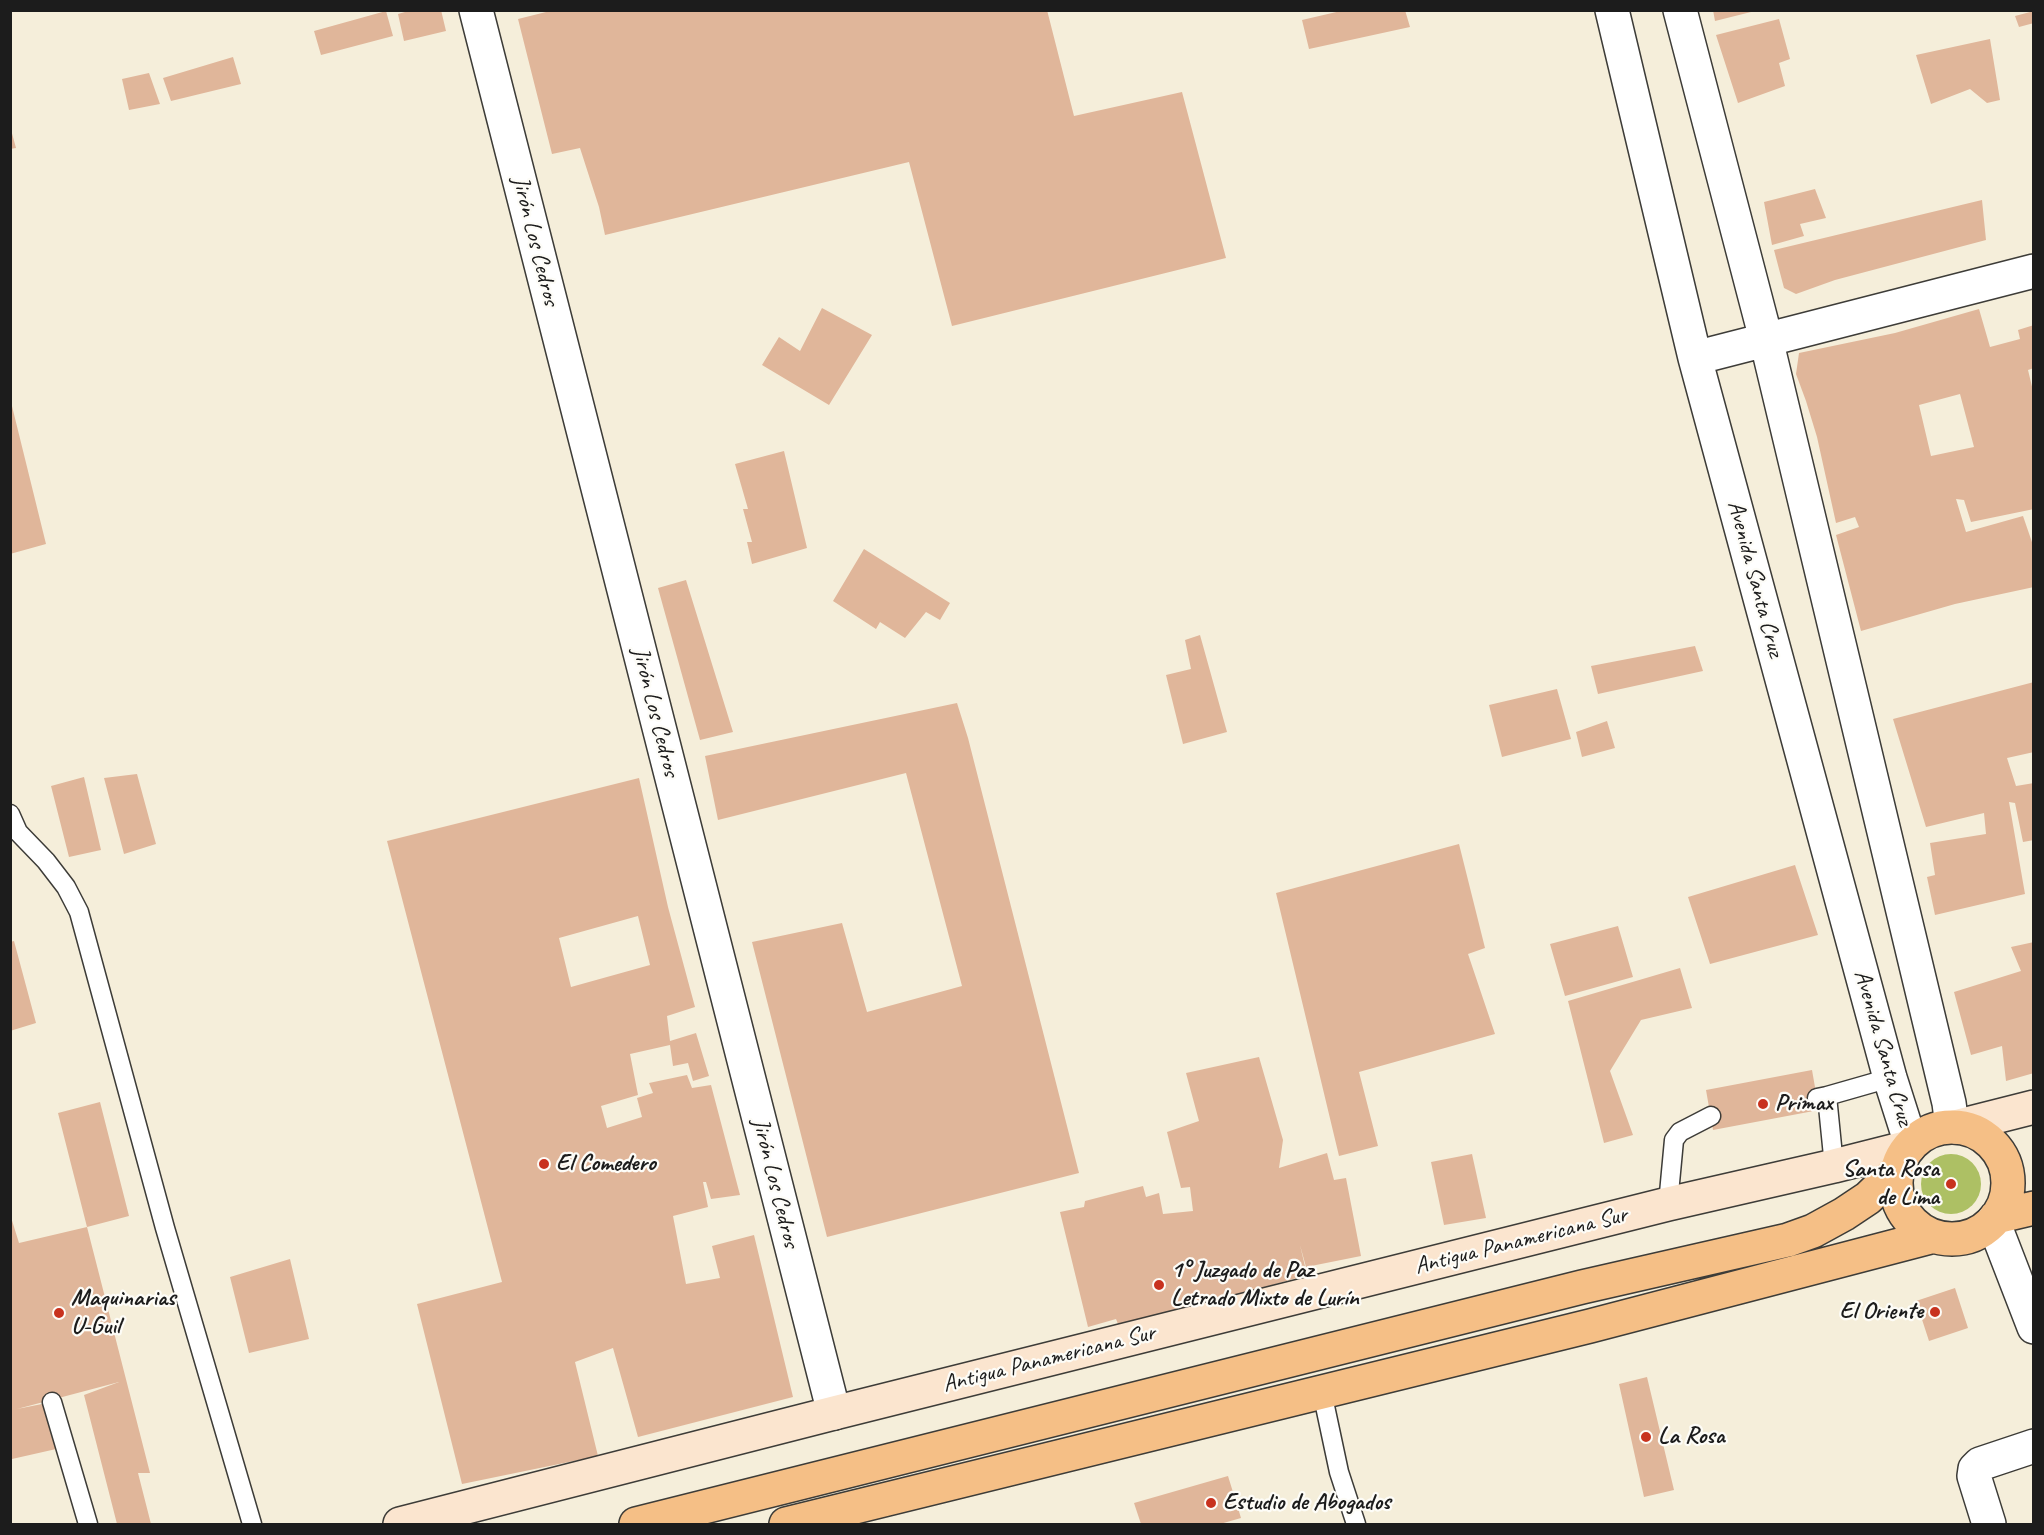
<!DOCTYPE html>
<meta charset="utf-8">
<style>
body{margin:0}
#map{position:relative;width:2044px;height:1535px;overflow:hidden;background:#f5eeda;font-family:Caveat,sans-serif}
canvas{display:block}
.frame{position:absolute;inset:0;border:12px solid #1c1c1c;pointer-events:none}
</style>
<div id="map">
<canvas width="2044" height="1535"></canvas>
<div class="frame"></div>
</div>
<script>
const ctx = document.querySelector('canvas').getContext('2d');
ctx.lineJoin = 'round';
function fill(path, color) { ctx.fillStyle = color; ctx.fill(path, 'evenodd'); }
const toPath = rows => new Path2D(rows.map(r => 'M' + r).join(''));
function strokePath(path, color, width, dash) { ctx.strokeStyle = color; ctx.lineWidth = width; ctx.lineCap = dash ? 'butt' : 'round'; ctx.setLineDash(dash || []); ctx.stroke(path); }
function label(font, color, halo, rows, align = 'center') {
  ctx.font = font + ' Caveat,sans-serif'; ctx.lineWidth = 4.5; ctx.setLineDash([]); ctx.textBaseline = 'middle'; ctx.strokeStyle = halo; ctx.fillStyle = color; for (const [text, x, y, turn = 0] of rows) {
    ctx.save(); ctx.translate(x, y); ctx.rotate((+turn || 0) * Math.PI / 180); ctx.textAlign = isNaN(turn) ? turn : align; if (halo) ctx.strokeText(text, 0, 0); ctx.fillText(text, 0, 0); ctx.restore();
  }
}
fill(toPath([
 '1921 1184a30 30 0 1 1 60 0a30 30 0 1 1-60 0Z'
]), '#adc064');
fill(toPath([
 [412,10,441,10,446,31,404,41,398,14],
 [554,10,1047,10,1074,116,1182,92,1226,258,952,326,909,162,605,235,599,207,580,148,552,154,518,19],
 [1345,10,1405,10,1410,27,1309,49,1302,20],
 [1713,10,1755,10,1755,11,1715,21],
 [386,11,393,36,321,55,314,31],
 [2034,11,2034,23,2019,27,2015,16],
 [1779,19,1790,59,1779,63,1785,86,1738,103,1716,35],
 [1990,39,2000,100,1987,103,1970,89,1931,104,1916,55],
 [233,57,241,84,171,101,163,78],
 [149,73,160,104,129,110,122,79],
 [10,126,16,148,10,149],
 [1815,189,1826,218,1800,224,1804,236,1772,245,1764,202],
 [1982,200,1986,240,1835,280,1796,294,1784,288,1774,250],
 [822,308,872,335,829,405,762,365,779,337,800,351],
 [1979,309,1990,347,2020,339,2018,330,2034,325,2034,368,2028,370,2034,395,2034,509,1971,522,1964,500,1956,499,1966,532,2023,516,2034,548,2034,587,1955,604,1861,631,1836,535,1859,527,1855,517,1836,523,1817,437,1806,401,1796,374,1799,353,1895,333],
 [1960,394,1974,447,1931,456,1919,405],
 [10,398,46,544,10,554],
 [784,451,807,548,752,564,747,542,752,542,743,509,748,509,735,464],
 [864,549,950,603,940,620,926,612,905,638,880,622,876,629,833,601],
 [686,580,733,732,700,740,658,588],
 [1200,635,1227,732,1183,744,1166,675,1191,669,1185,640],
 [1695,646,1703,671,1598,694,1591,666],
 [2034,682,2034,752,2007,758,2016,786,2034,783,2034,840,2023,842,2015,803,2009,802,2025,894,1935,915,1927,877,1935,875,1930,843,1986,834,1984,813,1926,827,1893,719],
 [1557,689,1571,739,1502,757,1489,705],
 [957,703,968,738,1079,1173,827,1237,752,942,842,923,867,1012,962,986,906,773,718,820,705,756],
 [1607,721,1615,748,1582,757,1576,732],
 [137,774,156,844,124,854,104,778],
 [84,777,101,850,69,857,51,786],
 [639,778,668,907,695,1007,667,1016,670,1041,696,1033,709,1076,693,1081,688,1063,673,1066,670,1045,630,1054,638,1095,601,1106,607,1128,642,1117,637,1098,653,1093,649,1083,687,1075,692,1088,711,1085,740,1195,711,1199,706,1182,703,1182,708,1207,673,1216,686,1284,720,1278,712,1246,754,1235,793,1397,638,1437,613,1348,575,1362,598,1456,462,1484,417,1304,502,1282,387,841],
 [638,916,650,965,571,987,559,938],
 [1459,844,1485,948,1468,954,1495,1034,1359,1072,1378,1146,1339,1156,1276,893],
 [1795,865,1818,935,1710,964,1688,897],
 [1618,926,1633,977,1565,996,1550,944],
 [14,941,36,1023,10,1031,10,942],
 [2034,942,2034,1073,2006,1081,2002,1046,1971,1055,1954,992,2021,971,2011,947],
 [1680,968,1692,1008,1641,1020,1610,1071,1633,1135,1604,1143,1568,1001],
 [1259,1057,1283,1140,1279,1168,1327,1153,1334,1180,1346,1178,1361,1256,1306,1267,1300,1245,1307,1275,1120,1329,1116,1319,1088,1327,1060,1212,1084,1207,1085,1201,1143,1186,1146,1197,1159,1193,1163,1214,1193,1211,1190,1187,1181,1188,1167,1132,1199,1121,1186,1073],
 [1812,1070,1819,1110,1713,1130,1706,1090],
 [100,1102,129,1216,87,1227,58,1113],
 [1472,1154,1486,1218,1444,1225,1431,1162],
 [10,1214,19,1243,87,1227,150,1473,138,1473,151,1524,117,1524,84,1395,119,1382,17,1409,52,1402,65,1447,12,1459,10,1451],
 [290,1259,309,1339,249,1353,230,1277],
 [1955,1288,1968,1328,1929,1341,1916,1301],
 [1647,1377,1674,1490,1644,1497,1619,1384],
 [1228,1476,1241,1518,1220,1524,1141,1524,1134,1503]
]), '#e0b69a');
const lane = toPath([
 [10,814,18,832,46,861,66,887,79,912,165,1228,252,1524],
 [1827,1096,1890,1078],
 [1817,1098,1827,1096,1834,1166],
 [1668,1204,1674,1140,1680,1132,1711,1116],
 [1322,1392,1339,1472,1356,1524],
 [52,1402,88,1524]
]);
const street = toPath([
 [476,10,834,1413],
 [1612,10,1695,358,1890,1078,1911,1144],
 [1680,10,1766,339,1949,1103,1952,1126],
 [1695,358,2034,271],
 [1993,1221,2034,1327],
 [1989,1524,1974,1476,1975,1469,1980,1464,2034,1446]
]);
const secondary = toPath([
 [1955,1127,2034,1107],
 [400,1524,834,1413,1668,1204,1834,1166,1909,1147]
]);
const primary = toPath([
 '1896 1183a56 56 0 1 1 112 0a56 56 0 1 1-112 0Z',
 [1996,1217,2034,1208],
 [636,1524,1582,1287,1788,1240,1813,1231,1844,1214,1868,1198,1897,1170],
 [786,1524,1590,1326,1934,1236]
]);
strokePath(lane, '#3d3c38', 21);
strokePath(street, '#3d3c38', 36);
strokePath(secondary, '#3d3c38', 36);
strokePath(primary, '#3d3c38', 36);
strokePath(lane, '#fff', 18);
strokePath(street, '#fff', 33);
strokePath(secondary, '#fbe5cf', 33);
strokePath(primary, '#f5bf86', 33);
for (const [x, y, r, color] of [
 [1763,1104,6,"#c8321e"],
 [544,1164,6,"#c8321e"],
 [1951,1184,6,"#c8321e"],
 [1159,1285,6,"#c8321e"],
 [1935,1312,6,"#c8321e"],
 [59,1313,6,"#c8321e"],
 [1646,1437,6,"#c8321e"],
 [1211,1503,6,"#c8321e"]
]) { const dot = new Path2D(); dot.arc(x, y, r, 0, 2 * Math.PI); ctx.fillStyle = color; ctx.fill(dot); strokePath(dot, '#fdfcf7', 2); }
label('24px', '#1c1c1c', '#fdfcf7', [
 ["Jirón Los Cedros",535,241,76],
 ["Avenida Santa Cruz",1755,579,75],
 ["Jirón Los Cedros",655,712,76],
 ["Avenida Santa Cruz",1883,1048,74],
 ["Jirón Los Cedros",775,1183,76],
 ["Antigua Panamericana Sur",1521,1241,-14],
 ["Antigua Panamericana Sur",1049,1359,-14]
]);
label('bold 24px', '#1c1c1c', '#fdfcf7', [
 ["Primax",1775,1104],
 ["El Comedero",556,1164],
 ["Santa Rosa",1939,1170,"right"],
 ["de Lima",1939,1198,"right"],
 ["1° Juzgado de Paz",1171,1271],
 ["Letrado Mixto de Lurín",1171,1299],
 ["Maquinarias",71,1299],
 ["U-Guil",71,1327],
 ["El Oriente",1923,1312,"right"],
 ["La Rosa",1658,1437],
 ["Estudio de Abogados",1223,1503]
], 'left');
</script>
